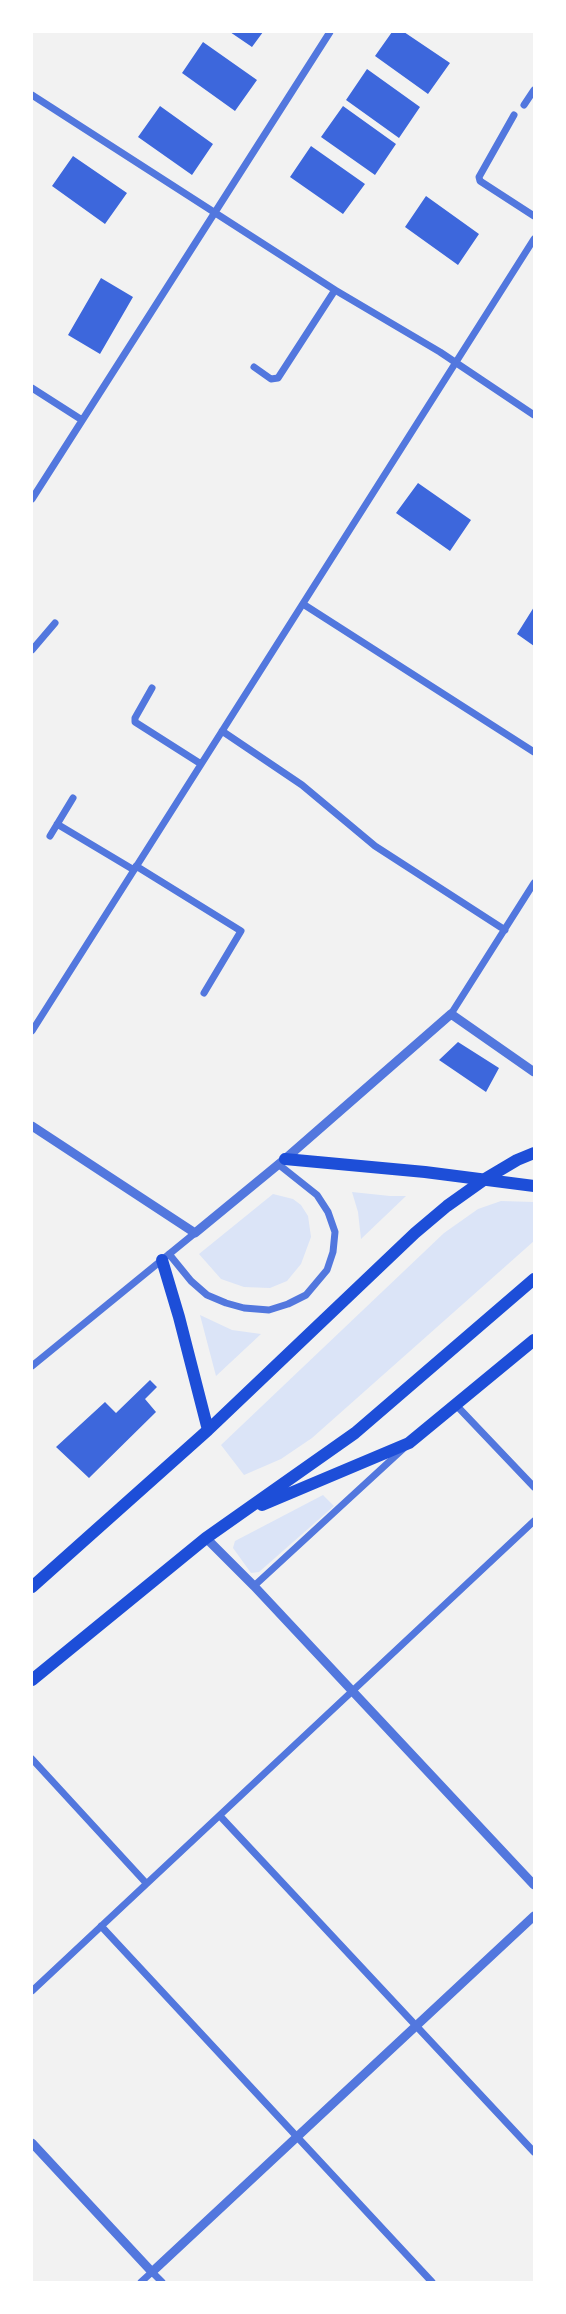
<!DOCTYPE html>
<style>
body{margin:0}
#map{position:relative;width:566px;height:2314px;overflow:hidden;background:#f2f2f2;font-family:Rubik,sans-serif}
canvas{display:block}
.frame{position:absolute;inset:0;border:33px solid #fff;pointer-events:none}
</style>
<div id="map">
<canvas width="566" height="2314"></canvas>
<div class="frame"></div>
</div>
<script>
const ctx = document.querySelector('canvas').getContext('2d');
ctx.lineJoin = 'round';
function fill(path, color) { ctx.fillStyle = color; ctx.fill(path, 'evenodd'); }
const toPath = rows => new Path2D(rows.map(r => 'M' + r).join(''));
function strokePath(path, color, width, dash) { ctx.strokeStyle = color; ctx.lineWidth = width; ctx.lineCap = dash ? 'butt' : 'round'; ctx.setLineDash(dash || []); ctx.stroke(path); }
fill(toPath([
 [352,1192,390,1196,406,1196,361,1239,358,1212],
 [273,1194,293,1199,301,1205,308,1216,311,1237,301,1264,287,1281,270,1288,244,1287,221,1279,199,1254],
 [501,1201,534,1202,534,1241,312,1438,281,1459,244,1475,221,1445,444,1233,478,1209],
 [200,1315,232,1330,261,1334,216,1376],
 [323,1495,334,1506,259,1572,251,1573,233,1548,235,1541]
]), '#dbe4f7');
fill(toPath([
 [230,32,263,32,252,47],
 [392,32,404,32,450,63,428,94,375,56],
 [203,42,257,80,235,111,182,73],
 [367,69,420,107,399,138,346,100],
 [160,106,213,144,192,175,138,137],
 [343,106,396,144,375,175,321,137],
 [311,146,365,184,343,214,290,177],
 [73,156,127,193,105,224,52,186],
 [426,196,479,234,458,265,405,227],
 [101,278,133,297,100,354,68,335],
 [418,483,471,520,450,551,396,513],
 [534,607,534,646,517,634],
 [458,1042,499,1068,486,1092,439,1060],
 [150,1380,157,1387,145,1399,156,1412,89,1478,56,1447,105,1402,116,1413]
]), '#3d67dc');
strokePath(toPath([
 [32,95,335,290,440,352,534,415],
 [524,105,534,90],
 [514,115,479,177,480,181,534,216],
 [254,367,271,379,278,378,335,290],
 [32,388,82,420],
 [32,499,330,32],
 [303,604,534,752],
 [32,650,55,623],
 [152,688,135,718,135,722,201,764],
 [222,731,302,785,375,846,505,930],
 [57,824,134,870],
 [50,836,73,798],
 [136,866,241,931,204,993],
 [451,1014,534,883],
 [32,1031,534,239],
 [169,1254,191,1281,207,1295,226,1303,244,1308,269,1310,288,1304,306,1295,327,1270,333,1252,335,1232,328,1212,317,1195,278,1164],
 [32,1366,195,1233],
 [456,1405,534,1487],
 [254,1586,403,1449],
 [32,1759,146,1883],
 [220,1816,534,2152],
 [101,1926,432,2282],
 [32,1991,534,1521],
 [141,2282,152,2272,162,2282]
]), '#5277de', 7);
strokePath(toPath([
 [32,1126,195,1233,285,1159,451,1014,534,1072],
 [206,1538,254,1586,534,1885],
 [32,2143,152,2272,534,1916]
]), '#5277de', 9);
strokePath(toPath([
 [285,1159,425,1172,534,1186],
 [162,1260,179,1317,208,1430],
 [262,1505,409,1443,534,1340],
 [32,1587,208,1430,415,1233,447,1206,485,1179,517,1160,534,1153],
 [32,1680,206,1538,355,1433,534,1279]
]), '#1d4ed8', 12);
</script>
